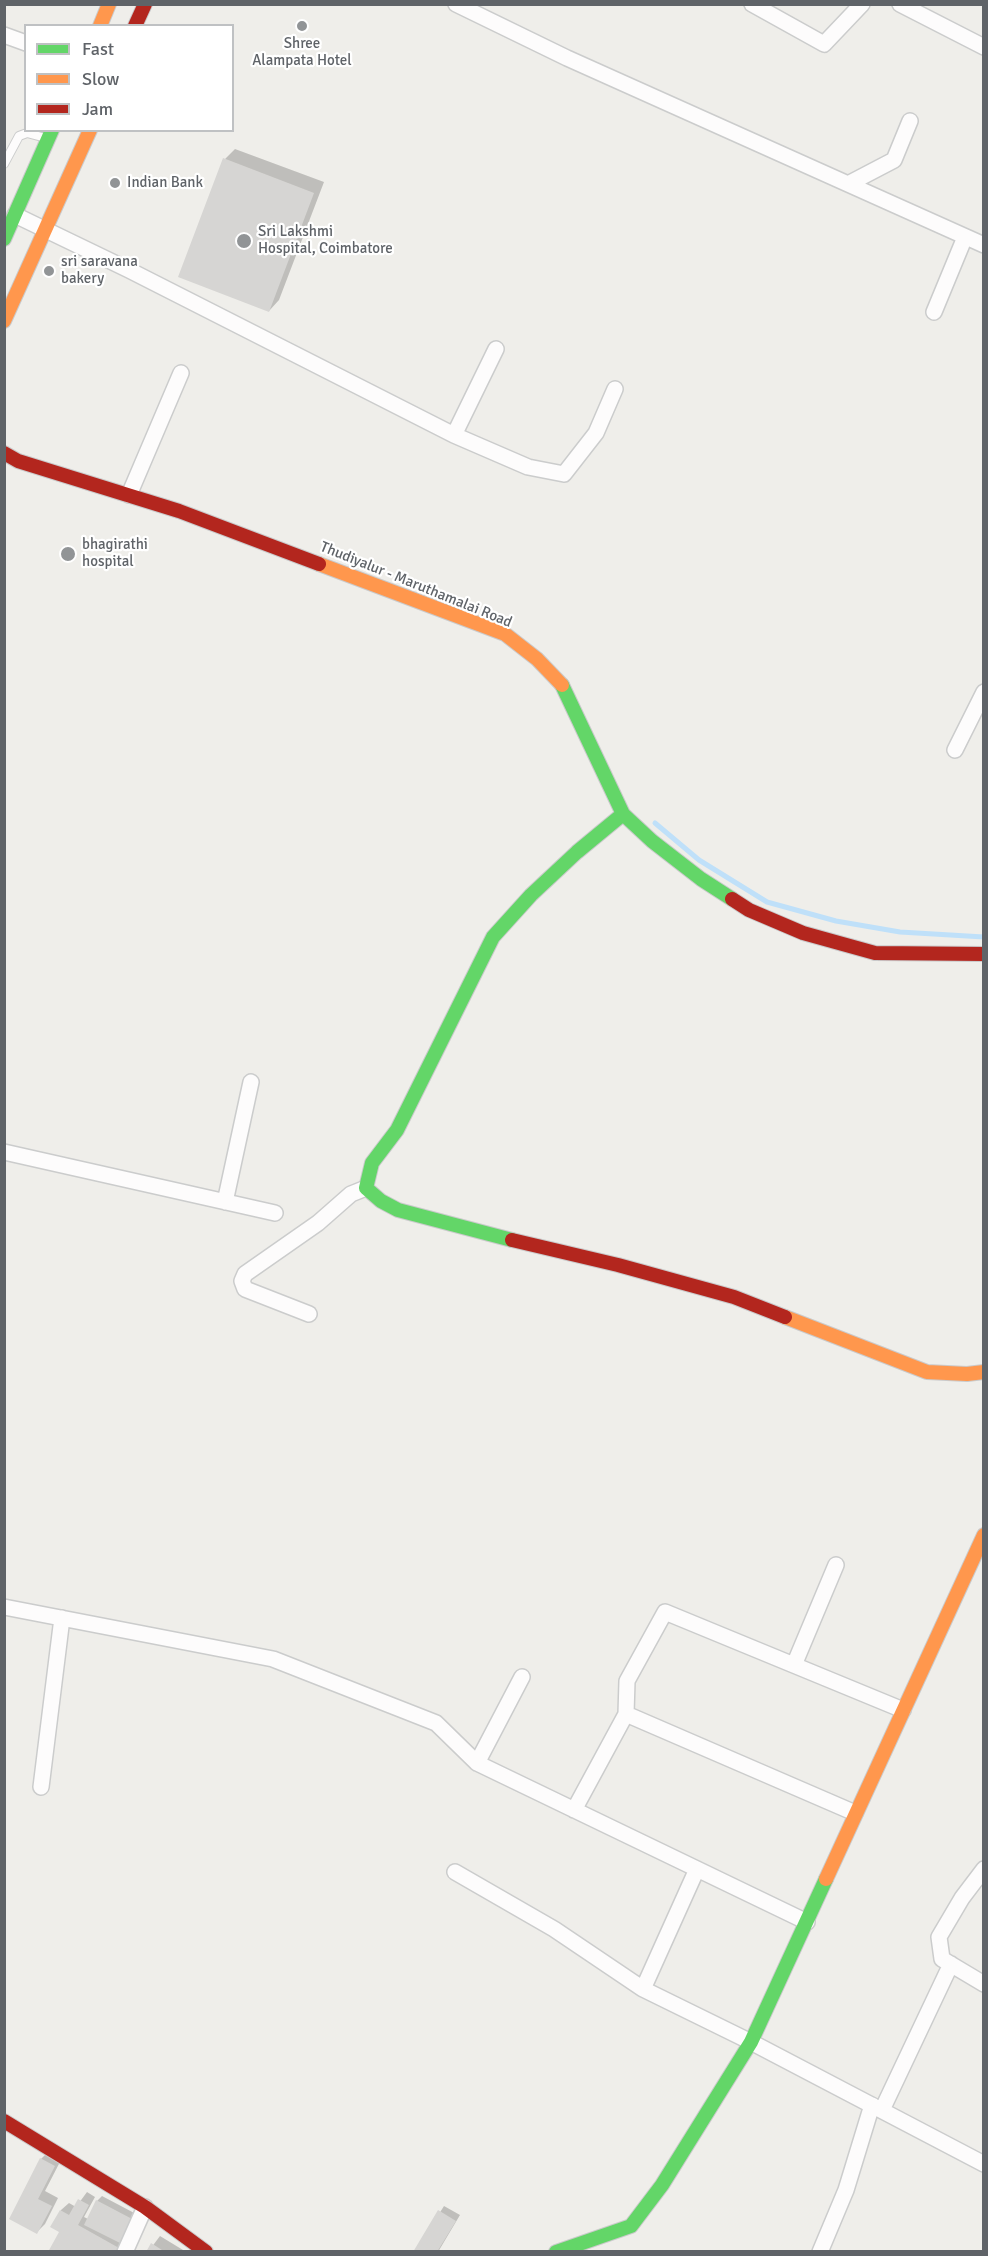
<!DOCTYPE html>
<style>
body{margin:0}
#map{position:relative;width:988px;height:2256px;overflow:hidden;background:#efeeea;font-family:Signika,sans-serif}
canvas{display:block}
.frame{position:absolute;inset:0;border:6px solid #5f6368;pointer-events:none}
.legend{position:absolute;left:24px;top:24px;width:210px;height:108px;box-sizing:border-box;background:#fff;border:2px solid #bfc1c3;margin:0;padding:8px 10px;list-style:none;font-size:18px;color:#5f6368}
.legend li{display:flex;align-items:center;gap:12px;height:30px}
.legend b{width:30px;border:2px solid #bfc1c3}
</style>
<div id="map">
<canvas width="988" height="2256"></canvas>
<div class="frame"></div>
<ul class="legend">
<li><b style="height:8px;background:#63d668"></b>Fast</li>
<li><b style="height:8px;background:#ff974d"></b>Slow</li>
<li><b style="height:8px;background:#b3261e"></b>Jam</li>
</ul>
</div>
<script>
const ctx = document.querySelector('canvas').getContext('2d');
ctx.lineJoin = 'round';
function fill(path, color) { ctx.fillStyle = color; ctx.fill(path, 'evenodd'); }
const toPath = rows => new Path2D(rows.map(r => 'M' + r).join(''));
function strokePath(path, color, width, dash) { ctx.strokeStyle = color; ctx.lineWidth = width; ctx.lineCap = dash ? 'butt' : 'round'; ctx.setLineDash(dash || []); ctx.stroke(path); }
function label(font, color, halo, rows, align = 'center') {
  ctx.font = font + ' Signika,sans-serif'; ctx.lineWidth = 4.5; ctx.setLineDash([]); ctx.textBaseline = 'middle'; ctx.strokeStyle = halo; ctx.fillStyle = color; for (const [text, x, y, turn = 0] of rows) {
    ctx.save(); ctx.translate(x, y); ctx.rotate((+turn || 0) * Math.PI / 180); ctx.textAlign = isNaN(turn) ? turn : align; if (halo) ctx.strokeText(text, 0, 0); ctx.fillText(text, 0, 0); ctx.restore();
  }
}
fill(toPath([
 [235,149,324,182,279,300,269,311,225,159],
 [49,2151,62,2158,45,2191,58,2198,45,2224,37,2232,11,2218,41,2159],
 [87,2192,95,2197,84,2217,88,2219,97,2201,102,2196,138,2215,119,2252,50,2252,61,2232,61,2210,69,2203,76,2207],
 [444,2206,460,2215,438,2252,415,2252],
 [160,2236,183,2250,182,2252,148,2252]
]), '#0003');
strokePath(toPath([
 [655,823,699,860,767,902,836,921,900,932,984,937]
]), '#bfe0f9', 5);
fill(toPath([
 [223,158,314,193,269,312,178,277],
 [40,2158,55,2166,38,2199,52,2206,37,2234,9,2219],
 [78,2199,89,2205,78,2225,119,2248,117,2252,48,2252,59,2232,50,2227,60,2210,69,2215],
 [96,2200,134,2220,122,2244,84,2225],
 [438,2210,456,2221,437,2252,413,2252],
 [151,2243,165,2252,146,2252]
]), '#d6d5d3');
const lane = toPath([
 [4,164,19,136,27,133,42,137]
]);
const street = toPath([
 [456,4,567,58,984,245],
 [752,4,824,44,862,4],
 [900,4,984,47],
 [4,35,26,43],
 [850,183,894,160,910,121],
 [15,215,129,270,454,435,528,467,564,474,596,433,615,389],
 [934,312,965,237],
 [454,435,496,349],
 [129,495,181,373],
 [955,750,984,692],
 [4,1152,275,1213],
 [225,1202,251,1082],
 [309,1314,245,1289,242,1281,245,1274,318,1223,351,1194,366,1188],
 [4,1607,273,1659,436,1723,477,1763],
 [794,1665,836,1565],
 [522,1677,477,1763,807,1922],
 [626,1714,627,1681,665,1612,903,1710],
 [41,1787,62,1618],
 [574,1810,626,1714,855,1813],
 [984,1869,962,1898,939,1937,942,1959,984,1984],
 [455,1872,554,1929,643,1989,751,2042,984,2164],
 [643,1989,697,1869],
 [882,2110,951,1964],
 [125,2252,145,2207],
 [820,2252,846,2190,872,2105]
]);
const fast = toPath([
 [4,239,52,130],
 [562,685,623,814,652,841,701,879,732,899],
 [512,1240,398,1210,381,1201,366,1188,372,1163,397,1130,493,937,531,895,577,852,623,814],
 [556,2252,631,2226,662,2185,751,2042,826,1879]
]);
const slow = toPath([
 [100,26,109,4],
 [4,321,90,130],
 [319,564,505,634,537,659,562,685],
 [785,1317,927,1372,967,1374,984,1372],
 [826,1879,984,1535]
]);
const jam = toPath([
 [135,26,145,4],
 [4,453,18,461,179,511,319,564],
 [732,899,749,910,803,933,875,953,984,954],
 [512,1240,618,1265,734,1297,785,1317],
 [4,2121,145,2207,206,2252]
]);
strokePath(lane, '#cbcccc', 10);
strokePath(street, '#cbcccc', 18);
strokePath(fast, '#cacacb', 16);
strokePath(slow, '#cacacb', 16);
strokePath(jam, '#cacacb', 16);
strokePath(lane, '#fdfcfc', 8);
strokePath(street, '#fdfcfc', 15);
strokePath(fast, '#63d668', 14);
strokePath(slow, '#ff974d', 14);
strokePath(jam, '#b3261e', 14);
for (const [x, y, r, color] of [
 [302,26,6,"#919496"],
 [115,183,6,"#919496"],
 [244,241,8,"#919496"],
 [49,271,6,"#919496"],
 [68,554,8,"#919496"]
]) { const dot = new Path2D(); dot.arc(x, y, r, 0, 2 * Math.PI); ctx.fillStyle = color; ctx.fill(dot); strokePath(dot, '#fff', 2); }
label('15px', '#5f6368', '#fff', [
 ["Shree",302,44,"center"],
 ["Alampata Hotel",302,61,"center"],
 ["Indian Bank",127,183],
 ["Sri Lakshmi",258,232],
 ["Hospital, Coimbatore",258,249],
 ["sri saravana",61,262],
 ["bakery",61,279],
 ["bhagirathi",82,545],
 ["hospital",82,562]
], 'left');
label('15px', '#5f6368', '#fff', [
 ["Thudiyalur - Maruthamalai Road",416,585,22]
]);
</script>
